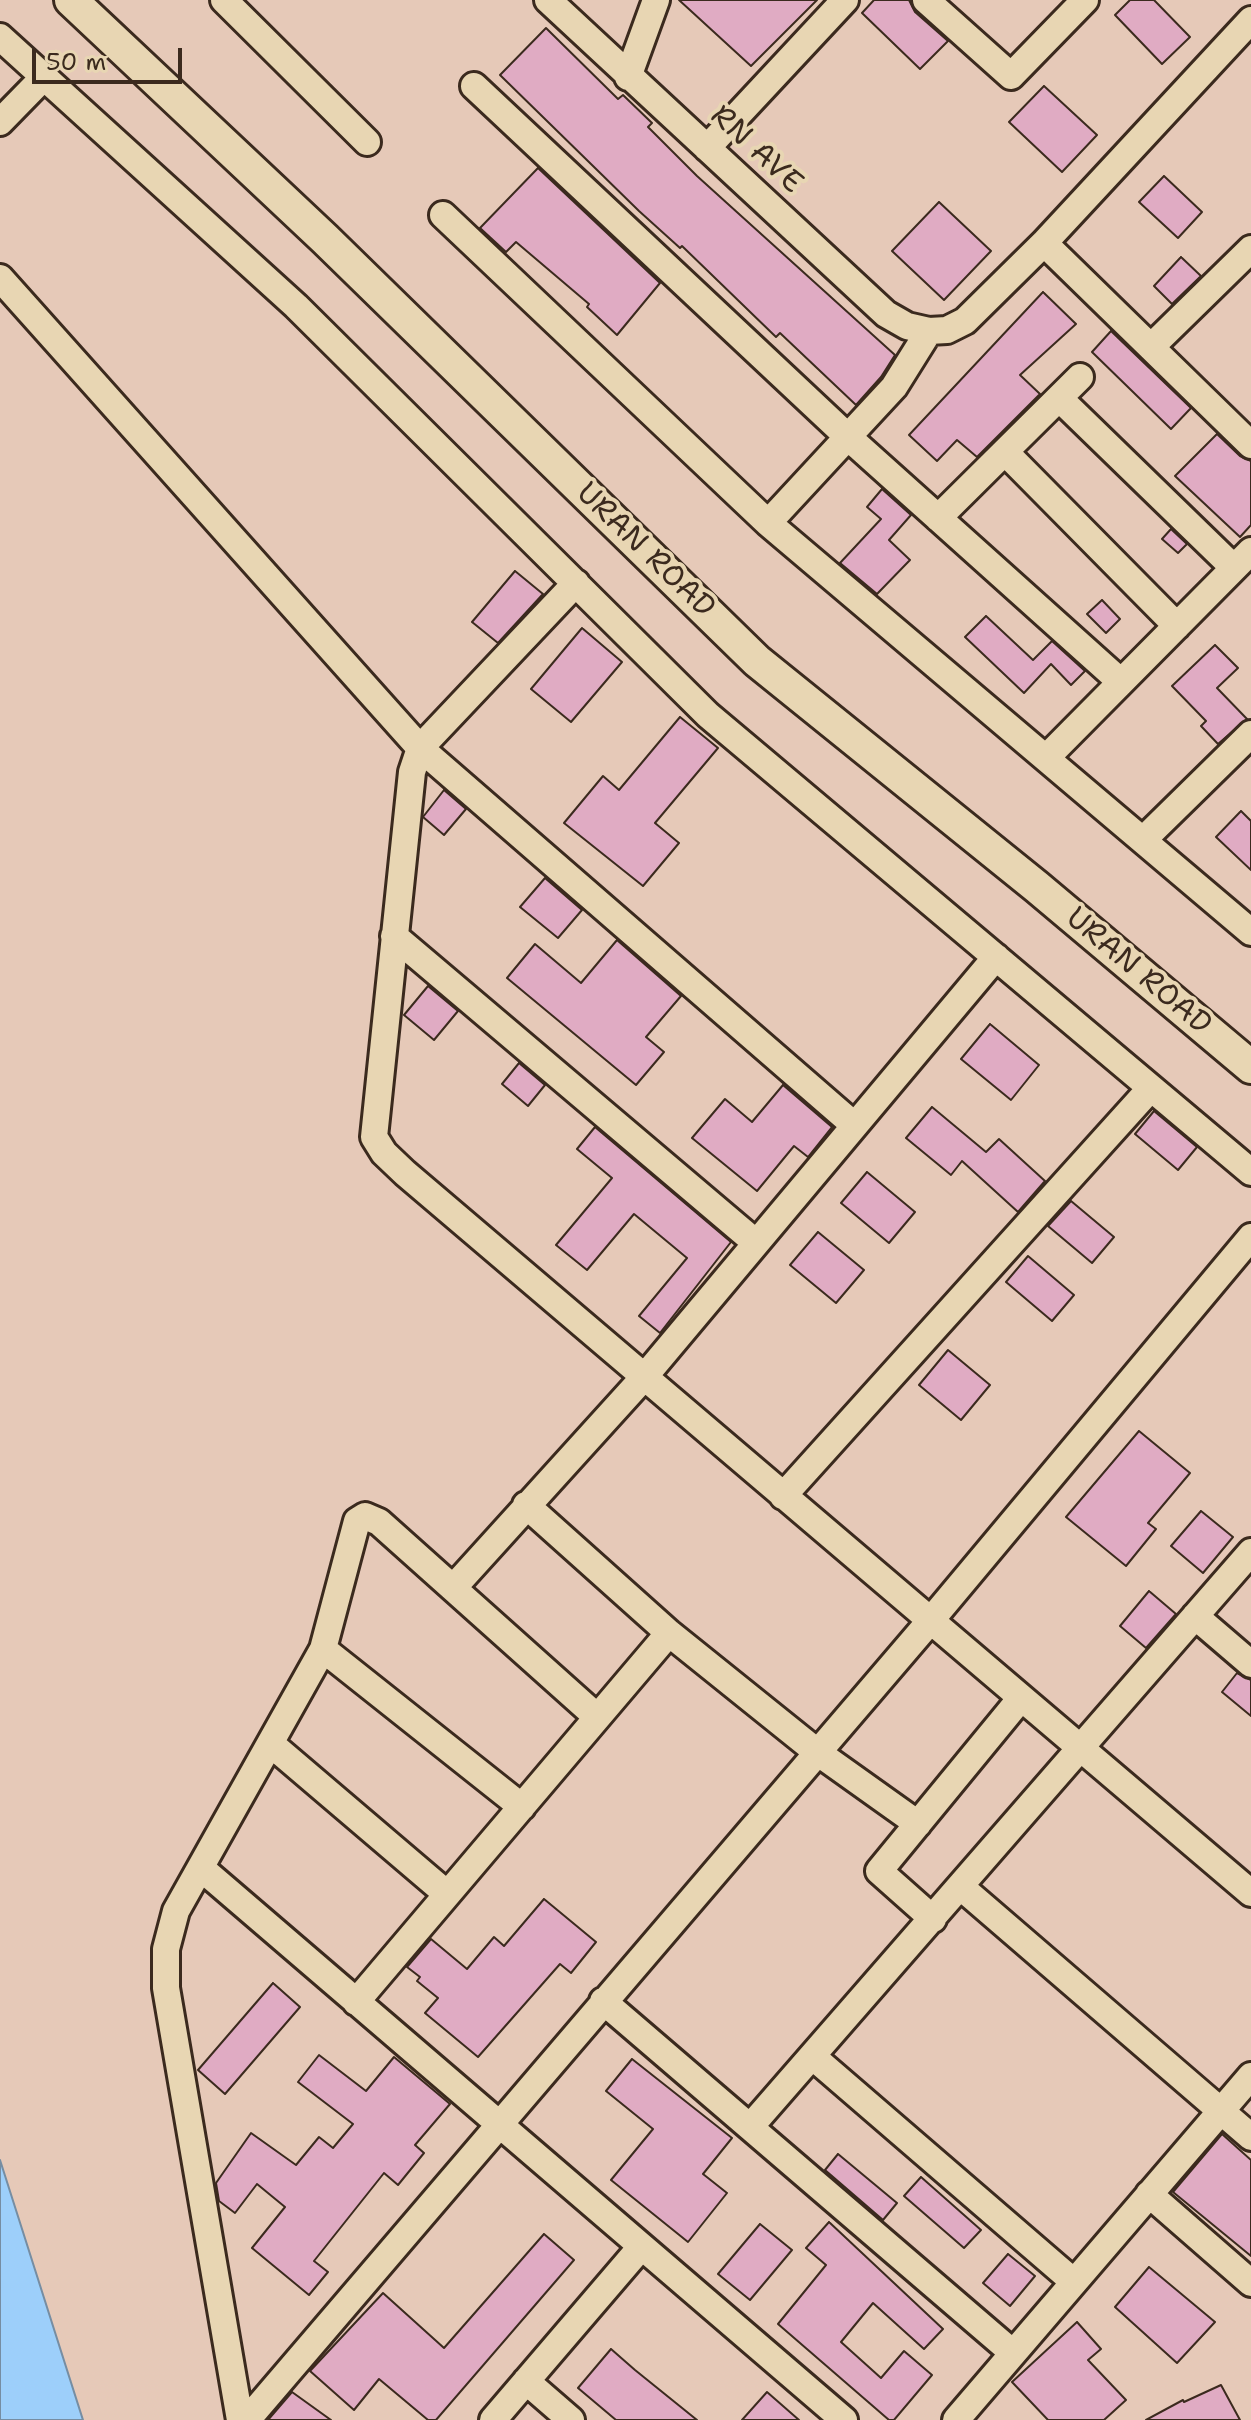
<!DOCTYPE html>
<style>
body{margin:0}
#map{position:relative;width:1251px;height:2420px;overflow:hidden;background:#e6c9b8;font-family:"Shantell Sans",sans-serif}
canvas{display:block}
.scale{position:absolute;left:32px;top:48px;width:150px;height:36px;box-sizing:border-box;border:4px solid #3b2a1e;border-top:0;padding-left:10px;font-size:24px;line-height:28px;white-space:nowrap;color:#3b2a1e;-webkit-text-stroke:6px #e8d6b3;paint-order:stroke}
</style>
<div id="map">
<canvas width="1251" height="2420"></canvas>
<div class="scale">50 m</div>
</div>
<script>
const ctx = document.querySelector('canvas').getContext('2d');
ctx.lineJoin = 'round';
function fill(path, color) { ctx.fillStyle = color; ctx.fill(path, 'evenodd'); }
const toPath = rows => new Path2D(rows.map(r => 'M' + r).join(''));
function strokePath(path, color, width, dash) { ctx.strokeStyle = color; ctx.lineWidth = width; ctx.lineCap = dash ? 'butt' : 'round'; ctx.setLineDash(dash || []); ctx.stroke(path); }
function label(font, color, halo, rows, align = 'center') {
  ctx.font = font + ' "Shantell Sans",sans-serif'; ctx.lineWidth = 8; ctx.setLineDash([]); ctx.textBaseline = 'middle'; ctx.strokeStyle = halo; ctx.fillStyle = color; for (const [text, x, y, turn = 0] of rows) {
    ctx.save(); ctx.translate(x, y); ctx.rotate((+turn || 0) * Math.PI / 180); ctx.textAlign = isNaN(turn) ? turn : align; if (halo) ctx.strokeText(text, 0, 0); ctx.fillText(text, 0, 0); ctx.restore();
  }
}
const water = toPath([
 [0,2160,83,2420,0,2420,0,2160]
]);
fill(water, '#9dcffa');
strokePath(water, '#768da2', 2);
const building = toPath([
 [679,0,817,0,751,66,679,0],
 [874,0,909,0,915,12,948,41,920,69,862,13,874,0],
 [1130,0,1154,0,1190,37,1162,64,1115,15,1130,0],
 [546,28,618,99,623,95,652,123,648,127,697,176,895,355,881,377,856,405,780,333,776,337,682,246,680,248,639,211,500,75,546,28],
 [1044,86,1097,135,1062,172,1009,122,1044,86],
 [538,168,660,283,617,335,587,307,589,304,516,242,506,252,480,228,538,168],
 [1164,176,1202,212,1178,238,1139,202,1164,176],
 [939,202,991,251,944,300,892,251,939,202],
 [1181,257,1201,276,1172,304,1154,286,1181,257],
 [1043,292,1076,324,1020,375,1040,394,977,457,957,440,937,461,909,435,1043,292],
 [1111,331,1191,408,1171,429,1092,352,1111,331],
 [1217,434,1240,456,1251,461,1251,525,1240,537,1175,476,1217,434],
 [882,489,911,515,889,540,910,560,877,594,840,563,881,519,867,507,882,489],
 [1171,529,1187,544,1178,553,1162,539,1171,529],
 [515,571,543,594,498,643,472,622,515,571],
 [1102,600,1120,619,1106,633,1087,614,1102,600],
 [986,616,1033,660,1052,641,1085,671,1071,685,1051,664,1024,693,965,637,986,616],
 [582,628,622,662,571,722,531,689,582,628],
 [1215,645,1238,668,1217,688,1247,719,1218,744,1201,726,1206,721,1172,686,1215,645],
 [680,717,718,748,655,823,679,843,643,886,564,823,603,776,619,790,680,717],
 [444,790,466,809,444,835,423,817,444,790],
 [1241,811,1251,821,1251,870,1216,837,1241,811],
 [545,878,582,910,558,938,520,907,545,878],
 [617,940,681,996,646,1037,664,1052,636,1085,507,978,535,944,581,983,617,940],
 [428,986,458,1011,434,1040,404,1015,428,986],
 [990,1024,1039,1065,1011,1100,961,1059,990,1024],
 [519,1063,545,1085,528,1106,502,1084,519,1063],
 [783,1085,832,1127,808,1157,794,1146,757,1191,692,1138,725,1099,752,1122,783,1085],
 [932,1107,986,1152,999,1139,1045,1181,1018,1212,962,1161,951,1175,906,1138,932,1107],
 [1154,1111,1197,1147,1178,1170,1135,1134,1154,1111],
 [595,1127,731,1242,660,1333,639,1316,687,1258,634,1214,587,1270,556,1245,612,1178,577,1149,595,1127],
 [867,1172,915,1212,889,1243,841,1203,867,1172],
 [1071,1201,1114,1237,1092,1263,1048,1226,1071,1201],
 [818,1232,864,1270,836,1303,790,1265,818,1232],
 [1028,1256,1074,1295,1052,1321,1006,1282,1028,1256],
 [948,1350,990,1385,961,1420,919,1385,948,1350],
 [1139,1431,1190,1473,1148,1523,1156,1529,1126,1566,1066,1517,1139,1431],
 [1201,1511,1233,1537,1203,1573,1171,1546,1201,1511],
 [1149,1591,1176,1614,1146,1648,1120,1626,1149,1591],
 [1237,1673,1251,1680,1251,1716,1222,1692,1237,1673],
 [544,1899,596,1942,571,1973,560,1964,478,2057,425,2013,438,1998,417,1981,420,1977,407,1967,431,1939,467,1969,494,1937,504,1946,544,1899],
 [273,1983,300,2007,225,2094,198,2070,273,1983],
 [319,2055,366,2091,394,2057,450,2104,415,2145,424,2153,398,2185,384,2173,314,2261,328,2272,309,2295,252,2248,285,2207,257,2184,235,2213,219,2201,216,2183,251,2133,296,2165,319,2137,333,2148,353,2124,298,2082,319,2055],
 [632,2059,732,2138,703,2174,727,2193,688,2242,611,2180,653,2129,606,2091,632,2059],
 [1222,2134,1251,2160,1251,2256,1173,2192,1222,2134],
 [838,2154,897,2203,883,2220,825,2170,838,2154],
 [921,2177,981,2230,964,2248,904,2196,921,2177],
 [829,2222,943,2329,924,2349,873,2303,841,2342,881,2378,904,2351,932,2375,894,2420,889,2420,778,2324,826,2265,806,2248,829,2222],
 [760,2224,792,2250,750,2300,718,2274,760,2224],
 [544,2234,574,2260,436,2420,428,2420,379,2379,354,2410,310,2371,383,2293,444,2348,544,2234],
 [1008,2254,1035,2276,1010,2306,983,2283,1008,2254],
 [1149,2267,1215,2322,1177,2363,1115,2307,1149,2267],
 [1077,2322,1101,2349,1088,2360,1126,2400,1104,2420,1048,2420,1012,2382,1077,2322],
 [611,2349,635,2370,697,2420,616,2420,578,2388,611,2349],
 [1221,2385,1240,2420,1146,2420,1183,2400,1184,2402,1221,2385],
 [292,2392,331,2420,268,2420,292,2392],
 [767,2392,799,2420,742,2420,767,2392]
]);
fill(building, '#e0abc3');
strokePath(building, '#3b2a1e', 2);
const minor = toPath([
 [224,0,367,142],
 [548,0,886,314,907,326,929,331,947,330,965,321,1044,243,1251,20],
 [926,0,1011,76,1085,0],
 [0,37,296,306,708,715,1251,1172],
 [628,77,656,0],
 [474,86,848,437,1121,682],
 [0,122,42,79],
 [707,148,845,0],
 [443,215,768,523,1251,932],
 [1044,243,1251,445],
 [0,278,420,748,854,1125],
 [1151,347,1251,249],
 [1059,398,1234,568],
 [1005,452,1177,626],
 [938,518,1080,377],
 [768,523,894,387,929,331],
 [576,583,420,748,412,772,374,1137,384,1153,405,1173,1251,1893],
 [1046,758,1251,551],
 [1143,840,1251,734],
 [394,936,755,1242],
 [783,1496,1150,1089],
 [526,1505,669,1633,817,1752,918,1824],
 [453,1588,645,1376,996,957],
 [1195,1616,1251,1664],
 [323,1649,522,1807],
 [271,1744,447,1894],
 [201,1868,844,2420],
 [961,1887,1251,2137],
 [933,1919,879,1871,1021,1698],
 [603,2001,1013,2353],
 [356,2002,669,1633],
 [812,2056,1074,2282],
 [750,2127,1251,1552],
 [1149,2194,1251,2283],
 [526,2381,571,2420],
 [240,2420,166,1988,166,1949,176,1911,323,1649,357,1521,365,1516,379,1522,597,1717],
 [247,2420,931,1620,1251,1237],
 [493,2420,641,2247],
 [956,2420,1251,2076]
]);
const major = toPath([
 [71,0,325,239,757,661,1037,887,1251,1067]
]);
strokePath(minor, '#3b2a1e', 32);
strokePath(major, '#3b2a1e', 38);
strokePath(minor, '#e8d6b3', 26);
strokePath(major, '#e8d6b3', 32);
label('30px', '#3b2a1e', '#e8d6b3', [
 ["RN AVE",756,150,43],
 ["URAN ROAD",645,551,44],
 ["URAN ROAD",1138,972,40]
]);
</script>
